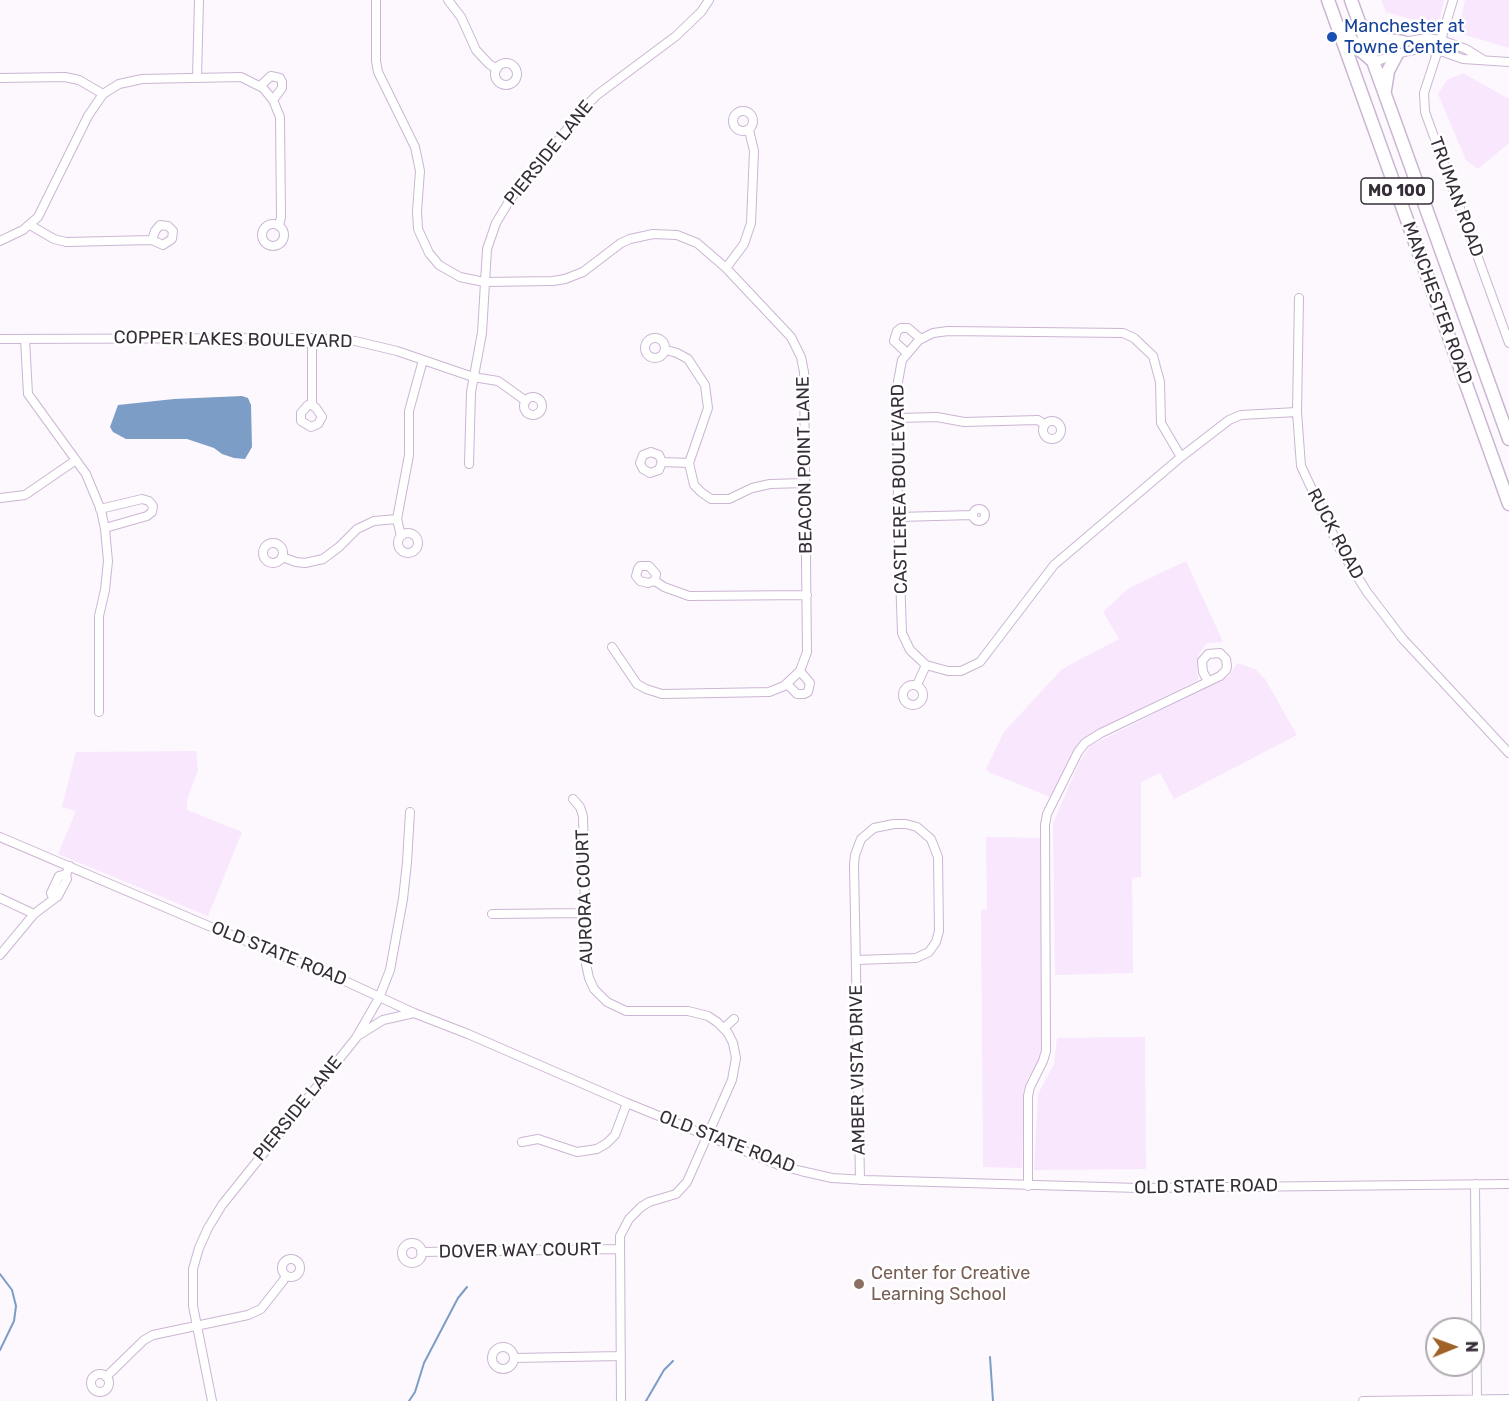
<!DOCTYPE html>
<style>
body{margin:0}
#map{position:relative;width:1509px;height:1401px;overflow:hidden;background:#fcf8fe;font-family:Rubik,sans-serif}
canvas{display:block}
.north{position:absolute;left:1425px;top:1317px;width:60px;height:60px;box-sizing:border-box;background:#fff;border:2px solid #afabb0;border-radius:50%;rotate:89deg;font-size:16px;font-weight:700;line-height:24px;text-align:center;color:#362d39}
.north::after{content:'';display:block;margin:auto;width:21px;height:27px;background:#a06227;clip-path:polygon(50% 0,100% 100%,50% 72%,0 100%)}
</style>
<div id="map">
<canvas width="1509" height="1401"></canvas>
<div class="north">N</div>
</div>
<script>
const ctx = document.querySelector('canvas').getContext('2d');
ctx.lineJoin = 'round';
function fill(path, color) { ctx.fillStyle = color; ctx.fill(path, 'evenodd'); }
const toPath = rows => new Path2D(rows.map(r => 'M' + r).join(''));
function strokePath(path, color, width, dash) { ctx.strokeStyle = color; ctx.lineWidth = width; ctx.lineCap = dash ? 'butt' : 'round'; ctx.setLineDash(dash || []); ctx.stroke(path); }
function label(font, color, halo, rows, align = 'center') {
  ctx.font = font + ' Rubik,sans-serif'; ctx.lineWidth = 5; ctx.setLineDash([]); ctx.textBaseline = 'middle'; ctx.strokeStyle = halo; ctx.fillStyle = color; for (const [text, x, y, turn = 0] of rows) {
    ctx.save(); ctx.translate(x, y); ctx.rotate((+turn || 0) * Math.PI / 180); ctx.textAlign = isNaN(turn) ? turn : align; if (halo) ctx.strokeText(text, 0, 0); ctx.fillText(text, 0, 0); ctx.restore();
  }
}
fill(toPath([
 [1381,0,1444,0,1438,27,1386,12],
 [1465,0,1509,0,1509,48,1458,33],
 [1463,73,1509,99,1509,143,1478,169,1466,160,1438,94,1447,80],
 [1186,561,1223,642,1207,643,1199,654,1197,669,1198,680,1101,728,1083,739,1073,751,1050,797,989,772,986,769,1004,732,1062,669,1119,639,1103,612,1129,588],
 [1237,663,1255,669,1265,679,1297,735,1174,799,1160,773,1141,782,1141,877,1132,878,1133,973,1055,975,1053,823,1079,763,1090,746,1229,676],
 [196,751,198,770,187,800,187,810,242,832,208,916,58,854,76,811,62,807,76,752],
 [986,837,1040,838,1043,1045,1039,1061,1027,1079,1024,1090,1022,1168,983,1167,981,910,987,910],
 [1145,1037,1146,1169,1034,1170,1038,1094,1054,1064,1057,1038]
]), '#f8e7fd');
fill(toPath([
 [242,396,248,398,251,405,252,447,245,459,234,458,222,454,214,448,187,439,126,439,113,432,110,427,118,405,174,399]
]), '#7c9dc5');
strokePath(toPath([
 [0,1274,12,1290,16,1306,14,1321,0,1350],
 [990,1357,993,1401],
 [409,1401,415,1392,424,1363,458,1298,467,1287],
 [646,1401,664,1370,673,1361]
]), '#7c9dc5', 2);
const minor = toPath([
 [376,0,376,61,378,72,415,147,420,171,417,211,418,229,429,253,439,265,460,277,484,282,553,281,565,279,583,272,621,243,630,239,653,234,677,235,697,243,726,268,791,337,801,357,804,372,807,652,800,671,784,686,769,692,662,694,646,689,637,684,612,647],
 [448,0,461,17,476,50,489,64,497,69],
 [1441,40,1453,0],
 [1438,50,1424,93,1425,112,1509,343],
 [1371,53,1403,42,1427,38,1441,40,1466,49,1482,59],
 [1374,62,1404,52,1422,48,1438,50,1463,59,1509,62],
 '495 74a11 11 0 1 1 22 0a11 11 0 1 1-22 0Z',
 [0,78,65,77,79,80,103,94],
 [197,78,199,0],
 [260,86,271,76,280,78,282,82,282,88,273,100],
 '733 121a10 10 0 1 1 20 0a10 10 0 1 1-20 0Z',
 '262 235a11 11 0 1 1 22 0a11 11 0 1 1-22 0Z',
 [30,225,54,239,66,242,152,240,163,245,172,239,173,231,168,226,160,225,155,231,152,240],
 [0,241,23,230,38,217,88,116,103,94,119,84,142,79,241,77,263,88,273,100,280,117,281,217,279,226],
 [726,268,744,244,751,223,754,151,749,130],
 [1299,298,1297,412,1301,466,1340,549,1367,592,1402,638,1509,753],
 '645 348a10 10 0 1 1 20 0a10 10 0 1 1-20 0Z',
 [312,338,312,405,316,408,322,417,318,424,311,427,301,421,301,413,308,405,312,405],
 [0,339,312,338,355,341,397,351,473,377,498,381,526,401],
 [25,339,28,394,86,474,101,510,105,529,108,561,105,590,99,616,99,712],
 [666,350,677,353,688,359,705,385,708,408,689,463,694,485,701,492,711,499,729,499,752,488,770,484,805,483],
 [907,353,894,341,897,331,901,328,908,328,921,339],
 '524 406a9 9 0 1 1 18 0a9 9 0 1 1-18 0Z',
 [898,418,937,417,964,422,1038,420,1045,425],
 '1043 430a9 9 0 1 1 18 0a9 9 0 1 1-18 0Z',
 [1181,457,1161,423,1160,382,1153,356,1134,338,1123,333,948,331,933,333,919,340,902,360,897,387,898,517,902,633,910,650,926,665,948,671,961,671,980,662,1054,565,1181,457,1229,420,1241,415,1297,412],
 [662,462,659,470,650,473,643,469,640,463,643,455,651,452,659,455,662,462,689,463],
 [469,464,471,392,482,333,487,249,496,223,511,198,586,106,597,95,676,36,701,12,709,0],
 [0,498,25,495,76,460],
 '973 515a6 6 0 1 1 12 0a6 6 0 1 1-12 0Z',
 [100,509,142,499,149,501,153,506,152,512,147,516,105,528],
 [898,517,973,515],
 '398 543a10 10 0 1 1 20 0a10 10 0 1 1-20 0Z',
 [401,536,397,519,409,455,409,411,423,360],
 '263 553a10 10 0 1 1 20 0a10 10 0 1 1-20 0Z',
 [282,557,296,562,305,563,323,559,339,547,357,529,374,521,397,519],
 [655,581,648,583,640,581,636,576,638,569,640,566,649,566,656,574,655,581,664,587,689,596,807,595],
 [787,684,797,694,804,694,808,692,810,683,800,671],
 '903 695a10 10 0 1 1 20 0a10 10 0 1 1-20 0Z',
 [917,685,926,665],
 [573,799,580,807,583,816,586,964,589,978,594,989,607,1002,626,1011,688,1011,708,1016,717,1022,728,1033,733,1043,736,1058,732,1080,687,1182,676,1194,649,1202,641,1207,629,1219,620,1236,621,1401],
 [0,837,204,924,345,981,414,1013,468,1034,627,1103,779,1165,801,1171,832,1178,865,1180,1138,1188,1509,1184],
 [0,898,34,914],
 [53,898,51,893,59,876,66,874],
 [492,914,585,913],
 [0,955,34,914,58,896,67,879,66,874,70,866],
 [856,960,916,958,929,952,936,942,939,931,938,857,931,839,917,827,906,824,894,824,874,828,861,839,855,855,854,865,860,1180],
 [724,1028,734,1019],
 [359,1035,383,1020,414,1013],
 [522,1142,538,1139,577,1152,597,1149,607,1143,615,1135,627,1103],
 [1475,1184,1477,1401],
 [1028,1186,1028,1096,1030,1087,1043,1061,1046,1051,1045,825,1047,814,1078,752,1085,743,1101,733,1220,676,1226,670,1227,666,1226,659,1220,653,1208,654,1202,661,1203,672,1208,681],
 '402 1253a10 10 0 1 1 20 0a10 10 0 1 1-20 0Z',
 [421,1252,619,1249],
 '282 1268a9 9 0 1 1 18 0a9 9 0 1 1-18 0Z',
 '492 1358a11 11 0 1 1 22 0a11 11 0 1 1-22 0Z',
 [514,1358,621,1356],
 '91 1383a9 9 0 1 1 18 0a9 9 0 1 1-18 0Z',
 [106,1377,144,1340,153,1335,248,1315,261,1309,283,1281,286,1276],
 [212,1401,193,1306,193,1269,199,1248,208,1228,222,1205,356,1038,379,998,390,970,403,899,407,862,410,812],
 [1363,1401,1509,1399]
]);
const highway = toPath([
 [1328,0,1509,504],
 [1351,0,1509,439],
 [1361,25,1381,39,1403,42],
 [1342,28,1359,49,1373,61],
 [1385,90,1388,71,1397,54]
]);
strokePath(minor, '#ccb5d3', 10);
strokePath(highway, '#ccb5d3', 15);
strokePath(minor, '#fff', 8);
strokePath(highway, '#fff', 12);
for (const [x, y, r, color] of [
 [1332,37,6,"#1a4fb4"],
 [859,1284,6,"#8d6e63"]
]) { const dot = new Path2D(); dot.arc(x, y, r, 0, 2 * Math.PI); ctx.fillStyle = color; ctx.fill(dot); strokePath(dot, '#fff', 2); }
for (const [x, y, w] of [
 [1397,191,72]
]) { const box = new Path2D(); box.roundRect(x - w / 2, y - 13, w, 26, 4.5); ctx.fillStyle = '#fff'; ctx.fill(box); strokePath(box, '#362d39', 1.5); }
label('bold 16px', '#362d39', null, [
 ["MO 100",1397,191]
]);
label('18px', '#164399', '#fff', [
 ["Manchester at",1344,27],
 ["Towne Center",1344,48]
], 'left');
label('18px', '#362d39', '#fff', [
 ["PIERSIDE LANE",549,153,-51],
 ["TRUMAN ROAD",1456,197,70],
 ["MANCHESTER ROAD",1437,303,70],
 ["COPPER LAKES BOULEVARD",233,340,1],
 ["BEACON POINT LANE",805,465,-91],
 ["CASTLEREA BOULEVARD",900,489,-91],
 ["RUCK ROAD",1335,534,62],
 ["AURORA COURT",585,897,-92],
 ["OLD STATE ROAD",279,954,22],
 ["AMBER VISTA DRIVE",858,1070,-91],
 ["PIERSIDE LANE",298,1109,-51],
 ["OLD STATE ROAD",727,1142,21],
 ["OLD STATE ROAD",1206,1187,-1],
 ["DOVER WAY COURT",520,1251,-1]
]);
label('18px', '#785e54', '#fff', [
 ["Center for Creative",871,1274],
 ["Learning School",871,1295]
], 'left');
</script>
